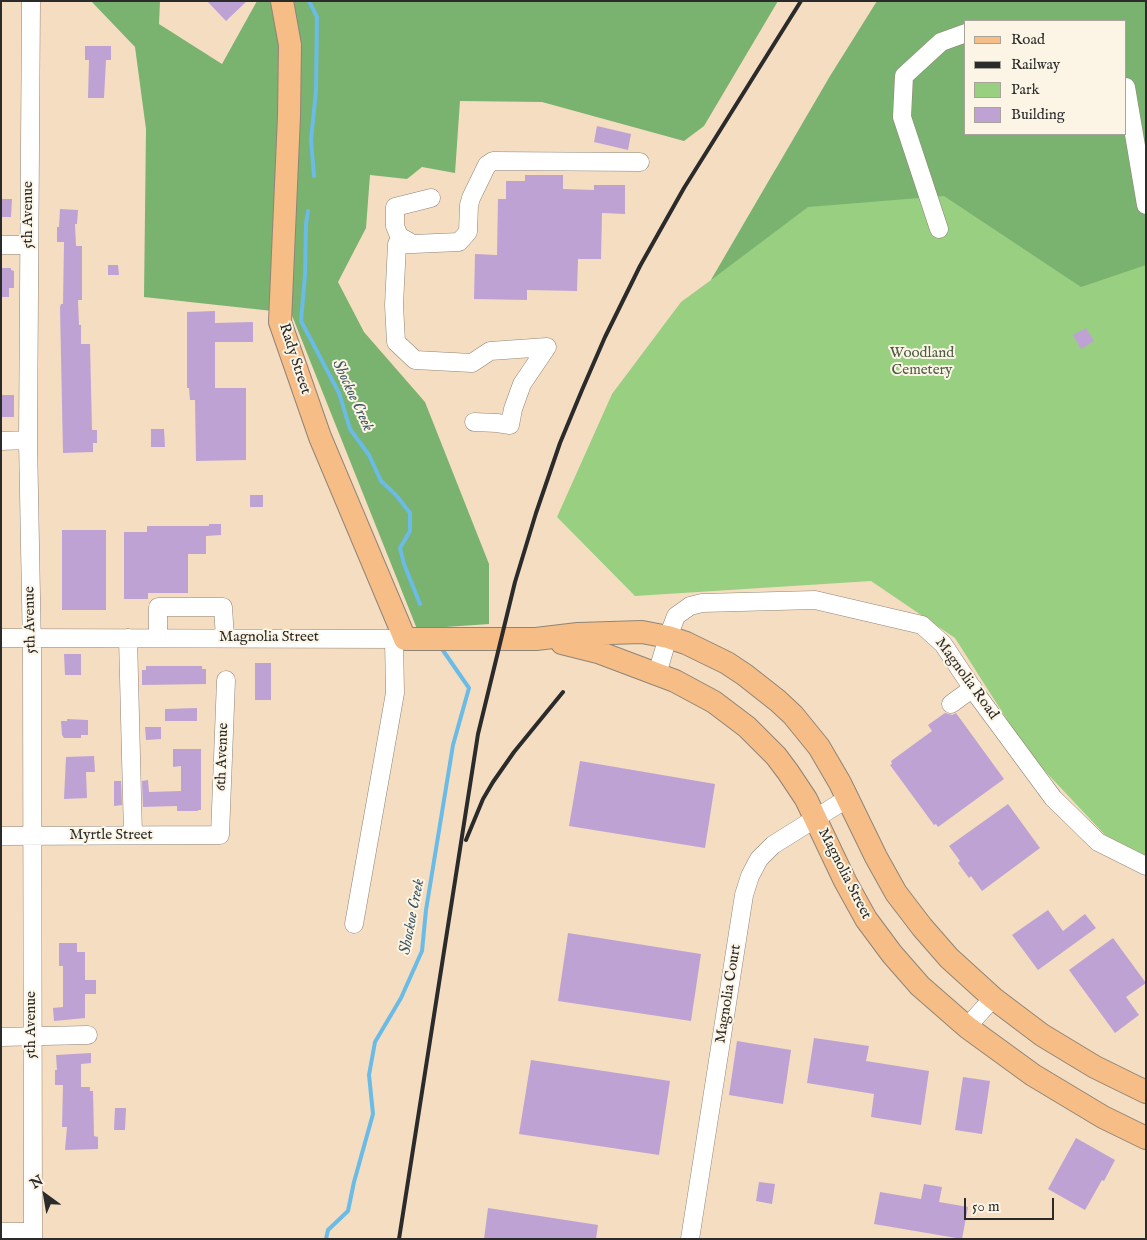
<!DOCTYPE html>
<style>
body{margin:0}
#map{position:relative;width:1147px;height:1240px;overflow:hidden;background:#f5ddc2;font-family:"IM FELL English",serif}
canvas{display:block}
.frame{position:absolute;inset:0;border:2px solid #2b2b2b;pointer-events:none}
.legend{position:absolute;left:964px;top:20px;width:162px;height:115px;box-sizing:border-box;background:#fcf5e5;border:1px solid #a8a49b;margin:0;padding:6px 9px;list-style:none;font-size:15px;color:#2b2b2b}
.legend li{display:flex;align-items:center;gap:10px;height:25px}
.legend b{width:25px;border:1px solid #a8a49b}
.north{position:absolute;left:20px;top:1170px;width:50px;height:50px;-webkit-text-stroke:4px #fcf5e5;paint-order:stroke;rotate:328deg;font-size:14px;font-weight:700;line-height:20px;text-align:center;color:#2b2b2b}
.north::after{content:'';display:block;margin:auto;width:18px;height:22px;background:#2b2b2b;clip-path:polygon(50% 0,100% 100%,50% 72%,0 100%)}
.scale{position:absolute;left:964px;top:1198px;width:90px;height:22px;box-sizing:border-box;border:2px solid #2b2b2b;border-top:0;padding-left:6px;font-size:15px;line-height:18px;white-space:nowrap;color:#2b2b2b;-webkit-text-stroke:4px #fcf5e5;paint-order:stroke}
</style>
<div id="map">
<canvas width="1147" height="1240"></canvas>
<div class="frame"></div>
<ul class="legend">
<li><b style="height:6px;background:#f6be86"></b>Road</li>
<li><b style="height:6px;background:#2b2b2b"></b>Railway</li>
<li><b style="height:14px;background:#98cf81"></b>Park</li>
<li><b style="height:14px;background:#bea2d4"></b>Building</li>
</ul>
<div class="north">N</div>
<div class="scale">50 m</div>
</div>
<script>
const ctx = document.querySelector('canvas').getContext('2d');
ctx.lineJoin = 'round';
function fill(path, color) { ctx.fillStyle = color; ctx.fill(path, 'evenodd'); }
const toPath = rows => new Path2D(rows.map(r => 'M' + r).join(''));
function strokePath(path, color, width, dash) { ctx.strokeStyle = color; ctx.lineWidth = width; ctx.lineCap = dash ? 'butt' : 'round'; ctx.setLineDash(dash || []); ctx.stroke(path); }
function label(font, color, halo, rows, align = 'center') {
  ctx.font = font + ' "IM FELL English",serif'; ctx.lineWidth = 4; ctx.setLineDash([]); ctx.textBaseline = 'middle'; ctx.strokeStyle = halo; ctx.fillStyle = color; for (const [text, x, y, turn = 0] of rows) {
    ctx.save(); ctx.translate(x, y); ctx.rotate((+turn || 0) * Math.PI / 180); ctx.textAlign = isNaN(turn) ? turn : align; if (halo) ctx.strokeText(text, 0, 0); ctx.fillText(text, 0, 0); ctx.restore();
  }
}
fill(toPath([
 [941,1,1141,1,1146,43,1146,856,1105,835,1029,754,955,638,871,581,635,596,557,517,612,394,681,302,711,280,775,170],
 [966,21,1126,21,1126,134,966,134]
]), '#98cf81');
fill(toPath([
 [91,1,160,1,159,24,222,64,257,1,778,1,704,126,684,141,542,102,460,101,455,173,422,167,407,179,370,175,366,228,338,282,364,332,425,402,489,564,489,624,417,629,291,313,144,297,146,129,135,47],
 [877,1,1146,1,1146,265,1081,287,944,196,808,207,711,280,830,76],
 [966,21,1126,21,1126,134,966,134]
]), '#7ab26f');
strokePath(toPath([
 [309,1,317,17,316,91,311,140,314,176],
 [308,211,306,224,305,275,301,321,339,393,350,429,369,455,381,481,396,495,410,513,410,531,400,548,404,564,420,604],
 [326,1239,328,1230,348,1211,354,1182,373,1114,369,1075,375,1042,401,998,422,951,426,910,453,745,469,688,442,649]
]), '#6abbe5', 4);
fill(toPath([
 [207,1,247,1,226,21],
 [85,46,111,46,111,60,106,60,104,98,88,98,89,60,85,60],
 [597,126,631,134,628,150,594,142],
 [525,175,563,175,563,189,594,190,594,185,625,185,625,214,602,213,601,259,578,259,577,291,527,290,527,300,474,299,475,254,497,255,498,199,506,199,506,181,525,181],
 [1,199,12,199,11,217,1,217],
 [60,209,78,210,77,224,75,224,76,246,82,246,82,300,78,300,79,325,81,325,81,344,90,344,92,430,97,430,97,443,93,443,93,452,63,453,60,307,61,304,63,304,64,242,57,242,57,227,59,227],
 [108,265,118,265,119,275,108,275],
 [1,268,11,268,11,270,14,271,14,288,9,288,9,297,1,297],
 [215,311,215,323,253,322,253,342,215,342,215,388,246,388,246,460,196,461,195,400,190,400,189,388,187,388,187,312],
 [1086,328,1094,341,1081,349,1073,335],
 [1,395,14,395,14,417,1,417],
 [151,429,164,429,165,447,151,447],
 [250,495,263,495,263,507,250,507],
 [209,524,221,524,221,535,206,536,206,554,188,554,188,593,148,593,148,599,124,599,124,532,147,532,147,526,209,526],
 [62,530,106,530,106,610,62,610],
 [64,654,81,654,81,675,65,675],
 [255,663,271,663,271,700,255,700],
 [146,666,202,666,202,669,206,669,206,684,142,685,142,670,146,670],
 [197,708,197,721,165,721,165,709],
 [945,713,952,715,956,713,1004,779,938,827,936,824,934,825,890,765,892,764,891,761,932,731,928,725],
 [67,719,88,720,88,735,81,735,81,738,64,738,62,735,61,721,67,721],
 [145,727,161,727,161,739,146,740],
 [173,749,201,749,201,810,198,810,198,811,177,811,177,806,143,807,142,781,148,780,149,792,181,791,181,766,173,767],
 [94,756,95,772,86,772,87,798,64,799,66,757],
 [580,761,715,784,705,848,569,826],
 [114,781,121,781,122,805,114,806],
 [1008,804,1040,848,982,891,971,876,969,878,958,863,960,861,949,846],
 [1048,910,1063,931,1085,914,1096,928,1038,970,1012,935],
 [568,933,701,954,691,1021,558,1001],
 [1113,938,1146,983,1126,997,1139,1015,1115,1033,1069,970],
 [59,943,77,943,77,952,85,952,85,980,96,980,96,994,85,994,85,1018,54,1021,53,1008,63,1007,63,966,59,966],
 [814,1038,869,1046,866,1061,929,1071,921,1125,871,1117,874,1094,807,1083],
 [737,1041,791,1050,783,1104,729,1095],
 [91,1053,91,1063,81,1064,81,1087,90,1087,90,1091,93,1091,94,1136,98,1137,98,1149,65,1150,67,1127,62,1127,63,1085,55,1085,55,1070,57,1070,56,1055],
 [531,1060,670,1081,659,1155,519,1134],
 [963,1077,990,1081,982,1134,955,1130],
 [115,1108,126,1108,125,1130,114,1130],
 [1076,1138,1115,1160,1104,1181,1102,1180,1085,1210,1048,1189],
 [759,1182,775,1184,772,1204,756,1201],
 [924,1184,942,1187,939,1202,968,1207,962,1239,874,1224,880,1192,921,1199],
 [488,1208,598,1225,596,1239,484,1239]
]), '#bea2d4');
const minor = toPath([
 [31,1,28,440,32,650,33,1239],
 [1126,87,1146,205],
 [431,198,395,207,395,226,399,236,413,244,459,242,468,232,469,205,471,198,487,165,493,161,640,162],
 [939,229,902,117,904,76,941,42,966,33],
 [413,244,397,244,394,305,396,342,415,360,472,363,490,351,547,347,522,384,513,409,510,425,497,423,474,422],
 [1,245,29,245],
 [1,441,28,440],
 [1,638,405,639],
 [128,638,133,835],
 [158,638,158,607,223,607,225,638],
 [657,674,668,637,676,616,690,606,702,603,815,600,922,625,943,644,977,695,1053,798,1098,842,1146,866],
 [951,704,973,688],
 [1,836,220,835,226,680],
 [354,924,395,693,394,639],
 [967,1027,993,998],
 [1,1037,88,1035],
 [1,1232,32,1232],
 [690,1239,744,895,750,876,759,859,773,845,848,798]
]);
const major = toPath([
 [282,1,290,45,289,116,280,322,320,437,405,639,536,639,578,634,642,632,668,637,686,643,727,663,745,675,778,701,793,715,819,747,840,783,876,857,896,893,922,927,949,958,993,998,1042,1035,1095,1067,1146,1092],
 [562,643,598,652,675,681,714,702,747,727,776,756,788,772,806,799,845,881,866,919,892,954,920,986,967,1027,1033,1075,1103,1117,1146,1138]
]);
strokePath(minor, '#908476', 19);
strokePath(major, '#908476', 24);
strokePath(minor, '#fff', 18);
strokePath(major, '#f6be86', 22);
strokePath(toPath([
 [466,840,483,799,493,782,514,752,563,692],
 [399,1239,478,734,515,582,536,513,560,443,582,390,605,337,640,266,684,188,801,1]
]), '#2b2b2b', 4);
label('15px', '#2b2b2b', '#fcf5e5', [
 ["5th Avenue",29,215,-90],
 ["Rady Street",294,359,72],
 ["5th Avenue",31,620,-91],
 ["Magnolia Street",269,638],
 ["Magnolia Road",966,679,54],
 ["6th Avenue",223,757,-88],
 ["Myrtle Street",111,836],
 ["Magnolia Street",844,874,63],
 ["Magnolia Court",729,994,-81],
 ["5th Avenue",32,1025,-90]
]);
label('15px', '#4c5c45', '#fcf5e5', [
 ["Woodland",922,354],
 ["Cemetery",922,371]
]);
label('italic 16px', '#3e5663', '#fcf5e5', [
 ["Shockoe Creek",352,396,65],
 ["Shockoe Creek",413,917,-79]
]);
</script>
